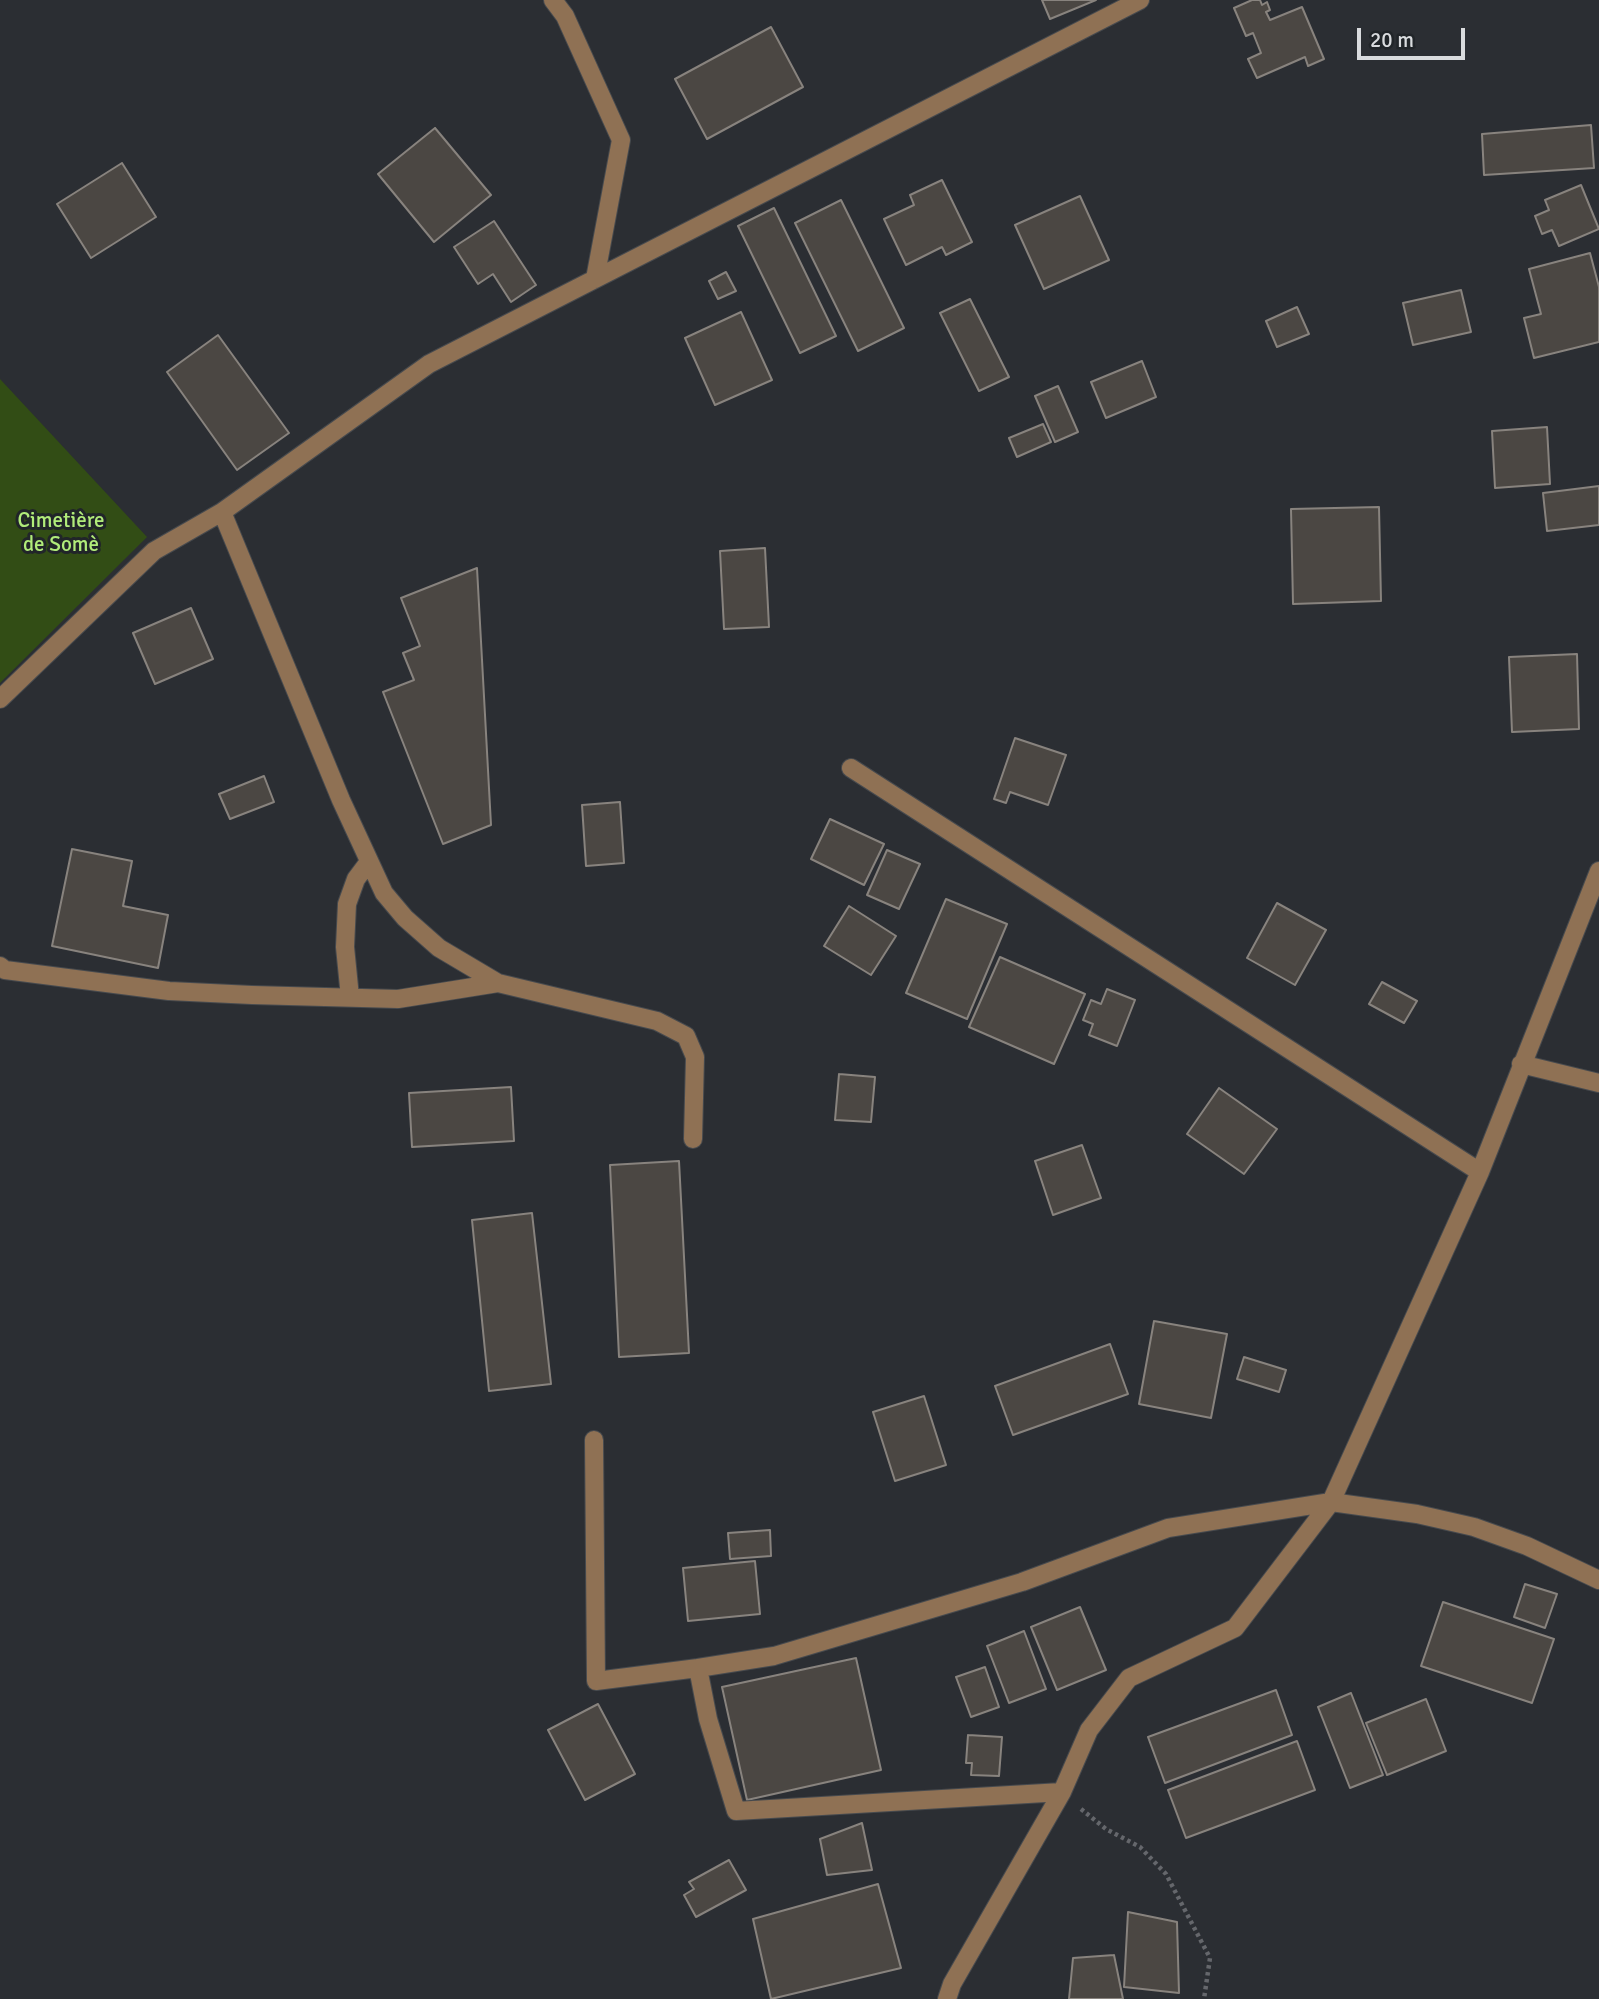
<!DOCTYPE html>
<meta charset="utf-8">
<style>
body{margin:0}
#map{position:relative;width:1599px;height:1999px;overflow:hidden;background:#2b2e33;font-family:Signika,sans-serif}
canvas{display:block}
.scale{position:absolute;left:1357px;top:28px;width:108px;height:32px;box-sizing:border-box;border:4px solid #d9dbde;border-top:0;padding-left:9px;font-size:21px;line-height:24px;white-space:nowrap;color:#d9dbde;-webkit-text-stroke:5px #212529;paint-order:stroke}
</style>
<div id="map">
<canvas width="1599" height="1999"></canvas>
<div class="scale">20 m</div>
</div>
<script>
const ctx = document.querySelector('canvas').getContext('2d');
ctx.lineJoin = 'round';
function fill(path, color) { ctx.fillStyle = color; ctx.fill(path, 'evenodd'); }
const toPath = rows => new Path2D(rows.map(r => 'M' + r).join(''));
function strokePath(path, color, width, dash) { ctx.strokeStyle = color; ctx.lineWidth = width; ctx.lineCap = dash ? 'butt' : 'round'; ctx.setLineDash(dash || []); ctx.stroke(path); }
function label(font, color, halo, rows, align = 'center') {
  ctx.font = font + ' Signika,sans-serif'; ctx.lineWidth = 6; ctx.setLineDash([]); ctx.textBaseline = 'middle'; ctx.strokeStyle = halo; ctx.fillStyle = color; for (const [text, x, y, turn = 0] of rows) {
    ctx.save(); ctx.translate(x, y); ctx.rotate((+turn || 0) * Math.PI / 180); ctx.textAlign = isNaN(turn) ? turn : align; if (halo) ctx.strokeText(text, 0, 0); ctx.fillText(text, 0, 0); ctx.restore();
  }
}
fill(toPath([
 [0,379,147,537,0,683]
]), '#324d15');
const building = toPath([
 [1042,0,1096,0,1050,19,1042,0],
 [1252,0,1260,0,1262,5,1267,2,1270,10,1266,12,1270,20,1302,7,1324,59,1308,66,1305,57,1257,78,1248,59,1261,53,1253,33,1246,36,1234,8,1252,0],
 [771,27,803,87,707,139,675,79,771,27],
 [1591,125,1594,168,1484,175,1482,134,1591,125],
 [435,128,491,195,434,242,378,174,435,128],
 [122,163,156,217,91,258,57,204,122,163],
 [942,180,972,242,946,255,942,247,906,265,884,219,914,205,910,195,942,180],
 [1581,185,1599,229,1559,246,1552,230,1542,234,1535,216,1549,210,1545,200,1581,185],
 [1080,196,1109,260,1044,289,1015,225,1080,196],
 [841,200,904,328,858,351,795,223,841,200],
 [774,208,836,336,800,353,738,226,774,208],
 [494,221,536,285,511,302,493,274,478,284,454,247,494,221],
 [1590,253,1599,287,1599,342,1534,358,1524,318,1541,314,1529,269,1590,253],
 [726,272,736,291,718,299,709,281,726,272],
 [1461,290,1471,332,1413,345,1403,303,1461,290],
 [970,299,1009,377,979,391,940,313,970,299],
 [1297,307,1309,334,1277,347,1266,321,1297,307],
 [741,312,772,380,715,405,685,338,741,312],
 [218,335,289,433,237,470,167,372,218,335],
 [1142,361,1156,397,1106,418,1091,382,1142,361],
 [1058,386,1078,432,1055,442,1035,396,1058,386],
 [1043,424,1051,442,1017,457,1009,438,1043,424],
 [1547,427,1550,484,1495,488,1492,431,1547,427],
 [1599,486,1599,525,1547,531,1543,493,1599,486],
 [1379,507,1381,601,1293,604,1291,509,1379,507],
 [765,548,769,627,724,629,720,551,765,548],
 [477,568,491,825,443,844,383,692,414,680,403,653,420,646,401,598,477,568],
 [191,608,213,659,155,684,133,633,191,608],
 [1577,654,1579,729,1512,732,1509,657,1577,654],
 [1015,738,1066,755,1048,805,1010,792,1006,803,994,799,1015,738],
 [264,776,274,802,230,819,219,794,264,776],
 [620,802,624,863,586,866,582,805,620,802],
 [830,819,884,844,864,885,811,859,830,819],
 [72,849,132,861,123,906,168,915,158,968,52,946,72,849],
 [887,850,920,864,899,909,867,895,887,850],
 [946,899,1007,924,967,1019,906,993,946,899],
 [1277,903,1326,930,1295,985,1247,958,1277,903],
 [849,906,896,936,871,975,824,946,849,906],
 [1000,957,1085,994,1054,1064,969,1027,1000,957],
 [1382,982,1417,1001,1404,1023,1369,1004,1382,982],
 [1107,989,1135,1000,1117,1046,1089,1035,1093,1024,1083,1020,1091,1000,1101,1004,1107,989],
 [839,1074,875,1077,871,1122,835,1120,839,1074],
 [511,1087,514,1141,412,1147,409,1093,511,1087],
 [1219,1088,1277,1129,1244,1174,1187,1134,1219,1088],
 [1082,1145,1101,1198,1053,1215,1035,1161,1082,1145],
 [679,1161,689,1353,619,1357,610,1165,679,1161],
 [532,1213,551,1384,489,1391,472,1220,532,1213],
 [1154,1321,1227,1334,1211,1418,1139,1404,1154,1321],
 [1110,1344,1128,1394,1013,1435,995,1386,1110,1344],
 [1244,1357,1286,1370,1279,1392,1237,1379,1244,1357],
 [924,1396,946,1465,895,1481,873,1412,924,1396],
 [770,1530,771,1556,730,1559,728,1533,770,1530],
 [755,1561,760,1614,688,1621,683,1568,755,1561],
 [1525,1584,1557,1594,1545,1628,1514,1617,1525,1584],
 [1443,1602,1554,1639,1532,1703,1421,1666,1443,1602],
 [1080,1607,1106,1670,1057,1690,1031,1627,1080,1607],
 [1024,1631,1046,1689,1009,1703,987,1646,1024,1631],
 [856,1658,881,1770,747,1800,722,1687,856,1658],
 [985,1667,999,1707,971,1717,956,1677,985,1667],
 [1276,1690,1292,1735,1165,1783,1148,1737,1276,1690],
 [1351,1693,1383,1775,1350,1788,1318,1707,1351,1693],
 [1426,1699,1446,1751,1387,1775,1366,1723,1426,1699],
 [598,1704,635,1774,585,1800,548,1730,598,1704],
 [968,1735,1002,1737,999,1776,971,1775,972,1763,966,1763,968,1735],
 [1297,1741,1315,1790,1186,1838,1168,1790,1297,1741],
 [862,1823,872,1870,827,1875,820,1839,862,1823],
 [729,1860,746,1890,696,1917,684,1895,694,1889,689,1882,729,1860],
 [878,1884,901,1968,771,1999,753,1919,878,1884],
 [1128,1912,1177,1922,1179,1993,1124,1987,1128,1912],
 [1114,1955,1123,1999,1069,1999,1073,1958,1114,1955]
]);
fill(building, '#4b4743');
strokePath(building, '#88837e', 2);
const minor = toPath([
 [553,0,565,16,621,140,595,279],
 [222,512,341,800,384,893,405,918,439,948,498,983,657,1021,686,1036,695,1057,693,1139],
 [0,699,154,551,222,512,429,364,1140,0],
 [851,768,1480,1172],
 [0,966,5,970,169,991,252,995,398,999,498,983],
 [350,997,345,947,347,904,356,879,368,863],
 [1521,1064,1599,1083],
 [594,1440,596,1681,698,1668,708,1719,736,1811,1062,1792],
 [698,1668,774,1656,1022,1582,1168,1528,1331,1502,1417,1514,1474,1527,1527,1546,1599,1580],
 [947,1999,952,1984,1062,1792,1089,1730,1129,1678,1235,1628,1331,1502,1480,1172,1599,871]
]);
strokePath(minor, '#474a4e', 20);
strokePath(toPath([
 [1081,1809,1106,1829,1140,1847,1166,1874,1210,1958,1204,1999]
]), '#65676c', 4.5, [3.5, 3.5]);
strokePath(minor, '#8f7154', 18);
label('21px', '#b1ec7a', '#212529', [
 ["Cimetière",61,521],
 ["de Somè",61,545]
]);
</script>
